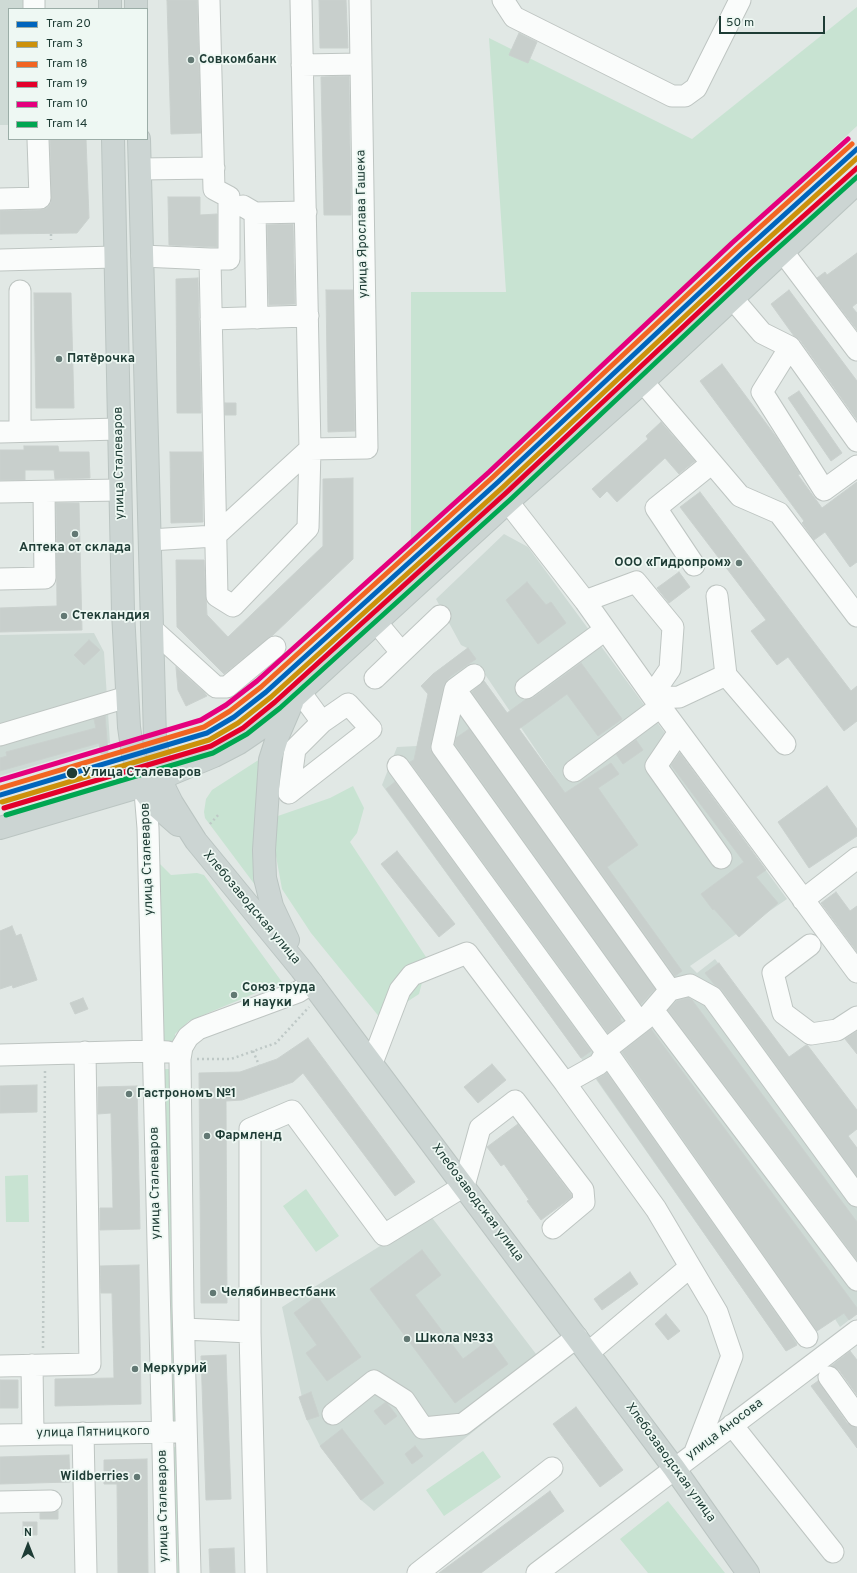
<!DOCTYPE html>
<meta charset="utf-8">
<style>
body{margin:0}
#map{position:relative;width:857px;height:1573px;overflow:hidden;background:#e1e8e5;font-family:Overpass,sans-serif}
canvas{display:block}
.legend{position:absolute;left:8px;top:8px;width:140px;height:132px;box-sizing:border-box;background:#eef8f3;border:1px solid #9bada7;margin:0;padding:5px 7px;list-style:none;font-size:12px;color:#1e3c35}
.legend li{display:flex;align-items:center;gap:8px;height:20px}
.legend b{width:20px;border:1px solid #9bada7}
.north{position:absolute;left:8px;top:1525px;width:40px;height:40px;-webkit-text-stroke:3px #eef8f3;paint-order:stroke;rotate:0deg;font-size:11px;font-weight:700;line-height:16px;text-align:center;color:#1e3c35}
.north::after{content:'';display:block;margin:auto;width:14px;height:18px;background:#1e3c35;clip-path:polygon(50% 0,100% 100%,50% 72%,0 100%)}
.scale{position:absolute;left:719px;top:16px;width:106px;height:18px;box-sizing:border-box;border:2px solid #1e3c35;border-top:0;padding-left:5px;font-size:12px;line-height:14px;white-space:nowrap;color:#1e3c35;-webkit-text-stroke:3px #eef8f3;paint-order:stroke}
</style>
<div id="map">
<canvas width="857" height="1573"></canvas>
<ul class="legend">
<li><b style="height:5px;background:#0065bd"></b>Tram 20</li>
<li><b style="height:5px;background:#cc910b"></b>Tram 3</li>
<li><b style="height:5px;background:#f26522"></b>Tram 18</li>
<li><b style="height:5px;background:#e4002b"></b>Tram 19</li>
<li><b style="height:5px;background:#e5007d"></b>Tram 10</li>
<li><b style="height:5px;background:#00a651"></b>Tram 14</li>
</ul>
<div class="north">N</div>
<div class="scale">50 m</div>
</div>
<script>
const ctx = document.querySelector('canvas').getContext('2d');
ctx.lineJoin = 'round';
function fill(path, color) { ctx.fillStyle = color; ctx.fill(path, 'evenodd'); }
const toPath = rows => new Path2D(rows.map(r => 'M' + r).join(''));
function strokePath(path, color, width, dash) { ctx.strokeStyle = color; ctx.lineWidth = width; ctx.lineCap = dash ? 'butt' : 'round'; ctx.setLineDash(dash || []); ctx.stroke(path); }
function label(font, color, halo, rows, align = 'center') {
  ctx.font = font + ' Overpass,sans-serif'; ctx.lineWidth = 3.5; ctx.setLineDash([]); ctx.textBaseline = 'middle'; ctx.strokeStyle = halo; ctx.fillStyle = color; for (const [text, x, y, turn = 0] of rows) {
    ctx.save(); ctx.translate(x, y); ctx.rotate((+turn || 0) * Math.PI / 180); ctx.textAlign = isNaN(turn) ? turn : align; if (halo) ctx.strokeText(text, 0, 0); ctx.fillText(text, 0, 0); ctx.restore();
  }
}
fill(toPath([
 [0,0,25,0,25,9,9,9,9,125,0,125],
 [504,534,528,547,787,899,690,966,697,973,715,959,857,1148,857,1314,840,1327,835,1319,786,1351,581,1058,382,785,397,747,417,746,428,694,421,686,433,674,467,648,461,645,436,599],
 [478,664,555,778,483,679],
 [94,633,104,652,110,743,0,776,0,635],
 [430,1215,549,1371,374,1511,361,1500,320,1446,307,1420,282,1307]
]), '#cedad5');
fill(toPath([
 [857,7,857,126,556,405,411,547,411,292,506,292,489,38,692,139],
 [260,759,256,800,255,869,264,897,205,818,204,812,206,799,212,790],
 [353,786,364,808,357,833,350,842,428,960,419,994,381,1019,311,933,282,889,276,856,275,817,330,798],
 [155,859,171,875,197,873,204,875,282,982,189,1021,175,1034,175,1048,158,1046],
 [163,1069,173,1069,181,1421,168,1426],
 [28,1175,29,1222,6,1222,5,1176],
 [306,1189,339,1236,316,1252,283,1206],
 [169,1447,180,1447,183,1573,170,1573],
 [483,1451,501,1477,444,1516,426,1490],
 [668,1501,725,1573,648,1573,620,1539]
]), '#c8e3d2');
const building = toPath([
 [167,0,197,0,201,133,171,134,167,0],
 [319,0,346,0,348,48,320,48,319,0],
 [519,33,537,42,528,63,509,55,519,33],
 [349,76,351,215,324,215,321,77,349,76],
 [50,139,86,139,89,218,77,233,0,234,0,211,40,210,47,208,51,203,50,139],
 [168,197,200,197,200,215,217,214,217,247,169,245,168,197],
 [293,224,295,304,269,305,267,225,293,224],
 [857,253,857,303,852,307,857,313,857,330,817,278,825,272,827,275,857,253],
 [198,278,201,413,177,413,176,279,198,278],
 [326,290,353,290,355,431,328,432,326,290],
 [789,290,857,381,857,420,800,340,794,336,771,304,789,290],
 [34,293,71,293,74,408,36,408,34,293],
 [722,364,777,438,800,474,798,475,822,508,857,482,857,562,850,567,825,532,814,540,802,523,804,521,700,381,722,364],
 [799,391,842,453,831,461,788,398,799,391],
 [225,403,236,403,236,415,225,415,225,403],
 [661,422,695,461,679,474,665,458,617,502,607,491,600,498,592,489,648,439,646,436,661,422],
 [24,446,58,446,59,452,89,452,90,478,55,479,54,470,25,470,25,480,0,480,0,450,24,450,24,446],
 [170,452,202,452,203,522,171,523,170,452],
 [353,478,353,559,273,635,224,674,177,627,176,560,204,560,207,615,228,637,323,546,323,479,353,478],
 [700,492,851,691,857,686,857,721,844,731,788,657,777,665,751,631,766,620,680,507,700,492],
 [56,503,79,503,82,630,0,632,0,608,57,606,56,503],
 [679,572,690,587,669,603,657,588,679,572],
 [527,582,546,605,551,602,566,623,538,644,506,600,527,582],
 [89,640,100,650,84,665,74,655,89,640],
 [468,648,476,659,451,676,444,684,430,750,621,1018,620,1019,622,1022,608,1033,410,762,414,760,428,694,421,686,433,674,468,648],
 [581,663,622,719,598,736,567,694,519,729,565,793,611,763,619,774,598,788,638,845,607,867,682,971,675,976,472,692,484,681,507,713,525,700,533,698,581,663],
 [176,667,204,692,207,696,186,706,178,690,176,667],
 [105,716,108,753,101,754,99,743,0,771,0,758,7,756,6,752,96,728,94,719,105,716],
 [469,729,655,989,641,1004,455,744,456,738,469,729],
 [636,740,643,750,623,764,616,754,636,740],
 [680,753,766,870,756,877,778,903,739,937,714,909,713,910,701,894,744,862,671,765,680,753],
 [395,782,591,1051,581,1058,386,789,395,782],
 [827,786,857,829,857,836,809,868,778,822,827,786],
 [397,851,455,924,439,937,381,864,397,851],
 [836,892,850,911,857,906,857,952,821,903,836,892],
 [12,926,16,936,21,934,37,980,13,988,12,985,0,989,0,931,12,926],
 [719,963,789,1057,806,1045,808,1046,857,1110,857,1129,848,1136,857,1148,857,1176,722,990,714,984,705,973,719,963],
 [83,998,88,1009,75,1014,70,1003,83,998],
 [688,998,692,1000,857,1222,857,1260,668,1010,677,1001,688,998],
 [651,1029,857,1308,857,1314,849,1320,844,1313,817,1331,622,1052,651,1029],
 [857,1031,857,1054,845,1039,857,1031],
 [308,1038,415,1182,395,1196,303,1073,293,1082,242,1100,226,1101,227,1303,201,1303,199,1073,240,1072,277,1059,308,1038],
 [492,1064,506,1080,478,1103,464,1087,492,1064],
 [607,1073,786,1328,797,1345,786,1351,597,1079,607,1073],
 [37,1085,37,1112,0,1113,0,1086,37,1085],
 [137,1086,140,1229,100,1230,100,1208,113,1208,111,1113,98,1114,98,1087,137,1086],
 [518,1124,571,1194,572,1197,541,1220,527,1201,529,1200,504,1164,501,1166,487,1147,518,1124],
 [422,1250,441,1275,415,1295,463,1359,490,1339,508,1364,455,1403,370,1289,422,1250],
 [139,1265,141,1404,55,1406,55,1379,114,1378,112,1293,101,1293,100,1266,139,1265],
 [630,1272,638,1284,602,1310,594,1299,630,1272],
 [317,1296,361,1357,327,1381,306,1353,317,1345,294,1313,317,1296],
 [666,1314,680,1331,668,1340,655,1324,666,1314],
 [850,1351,857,1360,857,1395,839,1370,831,1366,850,1351],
 [226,1355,231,1499,206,1500,201,1356,226,1355],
 [0,1380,18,1380,18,1408,0,1408,0,1380],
 [818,1381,847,1423,857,1428,857,1448,811,1386,818,1381],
 [311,1392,319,1416,307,1420,299,1397,311,1392],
 [386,1402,397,1416,385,1425,374,1411,386,1402],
 [576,1407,623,1470,600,1487,553,1424,576,1407],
 [342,1429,384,1483,361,1500,320,1446,342,1429],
 [415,1446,423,1456,412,1464,405,1454,415,1446],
 [69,1455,70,1482,0,1484,0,1457,69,1455],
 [147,1459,148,1573,118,1573,117,1484,104,1484,104,1460,147,1459],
 [550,1491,564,1511,481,1573,439,1573,550,1491],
 [58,1511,58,1519,40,1519,40,1513,58,1511],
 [23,1522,37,1522,37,1535,23,1535,23,1522],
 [234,1548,235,1573,210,1573,209,1549,234,1548]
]);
fill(building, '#c8cfcc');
strokePath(building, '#cad1ce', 1);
const minor = toPath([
 [34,0,34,9],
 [209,0,214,189,229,197,229,259,210,259,217,596,233,606,308,528,310,449,301,0],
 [503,0,514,17,672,96,685,96,696,88,740,0],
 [302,65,361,64],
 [140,169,214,168],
 [0,199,40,198,38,139],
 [243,206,255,213,306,212],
 [255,213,257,318],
 [783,252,857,350],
 [142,256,210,259],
 [0,260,115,257],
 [20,291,20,431],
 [733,299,762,333,790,347,857,441],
 [211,319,308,316],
 [790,347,762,392,824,490,857,466],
 [643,382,740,496,779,513,857,616],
 [0,432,119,429],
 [0,492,120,490],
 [508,502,585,601,654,698,857,972],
 [150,540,215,536,310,449,367,448,360,0],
 [694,565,656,508,712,463],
 [0,579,45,578,44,492],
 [717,596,726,675],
 [585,601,636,582,673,627,670,669,652,695],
 [376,622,401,652],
 [152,629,216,687,227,687,275,647],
 [474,675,455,689,442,747,640,1023],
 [375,678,440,616],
 [526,688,605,630],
 [455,689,670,990],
 [300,692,322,722,295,749,289,793,371,729,348,704,322,722],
 [654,698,679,697,726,675,785,744],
 [679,732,656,766,721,858],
 [0,735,127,697],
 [398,766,606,1051,807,1337],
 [574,771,660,707],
 [145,792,148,828,166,1573],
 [803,900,857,858],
 [810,945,773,973,783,1013,811,1034,837,1030,857,1017],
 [653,1010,857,1280],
 [0,1055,153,1051,168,1052],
 [372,1063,400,990,412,975,467,953,565,1083,599,1064,609,1047,645,1019,670,990,690,985,712,997,857,1196],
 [565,1083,656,1209,717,1312,732,1356,695,1452],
 [184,1329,250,1332],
 [588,1353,690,1267],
 [32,1365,33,1434],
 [0,1366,90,1364,85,1052],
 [829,1377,857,1416],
 [333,1414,374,1381,404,1400,423,1428,463,1424,577,1337],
 [732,1425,833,1552],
 [83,1433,86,1573],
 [0,1435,175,1432],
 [0,1502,51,1501],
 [190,1573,183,1306,180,1059,182,1047,188,1037,198,1029,298,992,312,983],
 [256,1573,250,1332,250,1129,292,1111,384,1235,464,1186,480,1128,515,1101,583,1190,584,1202,553,1228],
 [418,1573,552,1468],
 [537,1573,857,1331]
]);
const major = toPath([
 [110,0,110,9],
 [136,0,136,9],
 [113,139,123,612,129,727,133,755,145,792,153,803,178,825],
 [139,139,155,739,165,789,172,803,196,841,301,969,674,1468,748,1573],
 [0,828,142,786,214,756,239,743,261,728,508,502,643,382,857,183],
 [288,940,272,906,265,878,264,850,270,760,277,738,292,703]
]);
strokePath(minor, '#bec5c2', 23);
strokePath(major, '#bbc5c2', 24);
strokePath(toPath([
 [51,234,51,240],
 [210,824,219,814],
 [253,1051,259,1065],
 [197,1059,231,1059,276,1043,309,1007],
 [43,1348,45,1071]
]), '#bec8c6', 2.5, [2, 3]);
strokePath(minor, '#fafcfb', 21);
strokePath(major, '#ccd5d3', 22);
strokePath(toPath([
 [0,795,207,733,234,717,266,692,498,482,742,253,857,149]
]), '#0065bd', 5);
strokePath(toPath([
 [2,802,209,740,238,723,271,697,503,487,747,258,857,158]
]), '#cc910b', 5);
strokePath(toPath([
 [0,788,204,727,230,711,261,687,493,477,737,248,852,144]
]), '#f26522', 5);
strokePath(toPath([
 [4,808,211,746,243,728,275,702,507,492,751,263,857,168]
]), '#e4002b', 5);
strokePath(toPath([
 [0,780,201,720,226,705,257,681,489,472,732,243,848,139]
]), '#e5007d', 5);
strokePath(toPath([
 [6,815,213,753,247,734,280,708,512,498,756,268,857,177]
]), '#00a651', 5);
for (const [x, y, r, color] of [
 [191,60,4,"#627873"],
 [59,359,4,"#627873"],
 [75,534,4,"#627873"],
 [739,563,4,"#627873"],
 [64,616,4,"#627873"],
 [72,773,6,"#1e3c35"],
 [234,995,4,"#627873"],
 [129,1094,4,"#627873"],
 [207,1136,4,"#627873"],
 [213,1293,4,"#627873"],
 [407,1339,4,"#627873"],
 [135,1369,4,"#627873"],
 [137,1477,4,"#627873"]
]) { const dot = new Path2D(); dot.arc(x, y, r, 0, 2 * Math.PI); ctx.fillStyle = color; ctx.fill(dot); strokePath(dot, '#eef8f3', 1.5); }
label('bold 13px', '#1e3c35', '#eef8f3', [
 ["Совкомбанк",199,60],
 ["Пятёрочка",67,359],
 ["Аптека от склада",75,548,"center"],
 ["ООО «Гидропром»",731,563,"right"],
 ["Стекландия",72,616],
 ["Союз труда",242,988],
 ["и науки",242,1003],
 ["Гастрономъ №1",137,1094],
 ["Фармленд",215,1136],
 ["Челябинвестбанк",221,1293],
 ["Школа №33",415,1339],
 ["Меркурий",143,1369],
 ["Wildberries",129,1477,"right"]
], 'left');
label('13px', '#1e3c35', '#eef8f3', [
 ["улица Ярослава Гашека",363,224,-91],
 ["улица Сталеваров",120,463,-91],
 ["улица Сталеваров",148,859,-92],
 ["Хлебозаводская улица",251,908,50],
 ["улица Сталеваров",156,1183,-91],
 ["Хлебозаводская улица",477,1203,53],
 ["улица Аносова",725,1430,-37],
 ["улица Пятницкого",93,1433,-1],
 ["Хлебозаводская улица",670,1463,54],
 ["улица Сталеваров",164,1506,-91]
]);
label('bold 13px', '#1e3c35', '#eef8f3', [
 ["Улица Сталеваров",82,773]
], 'left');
</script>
